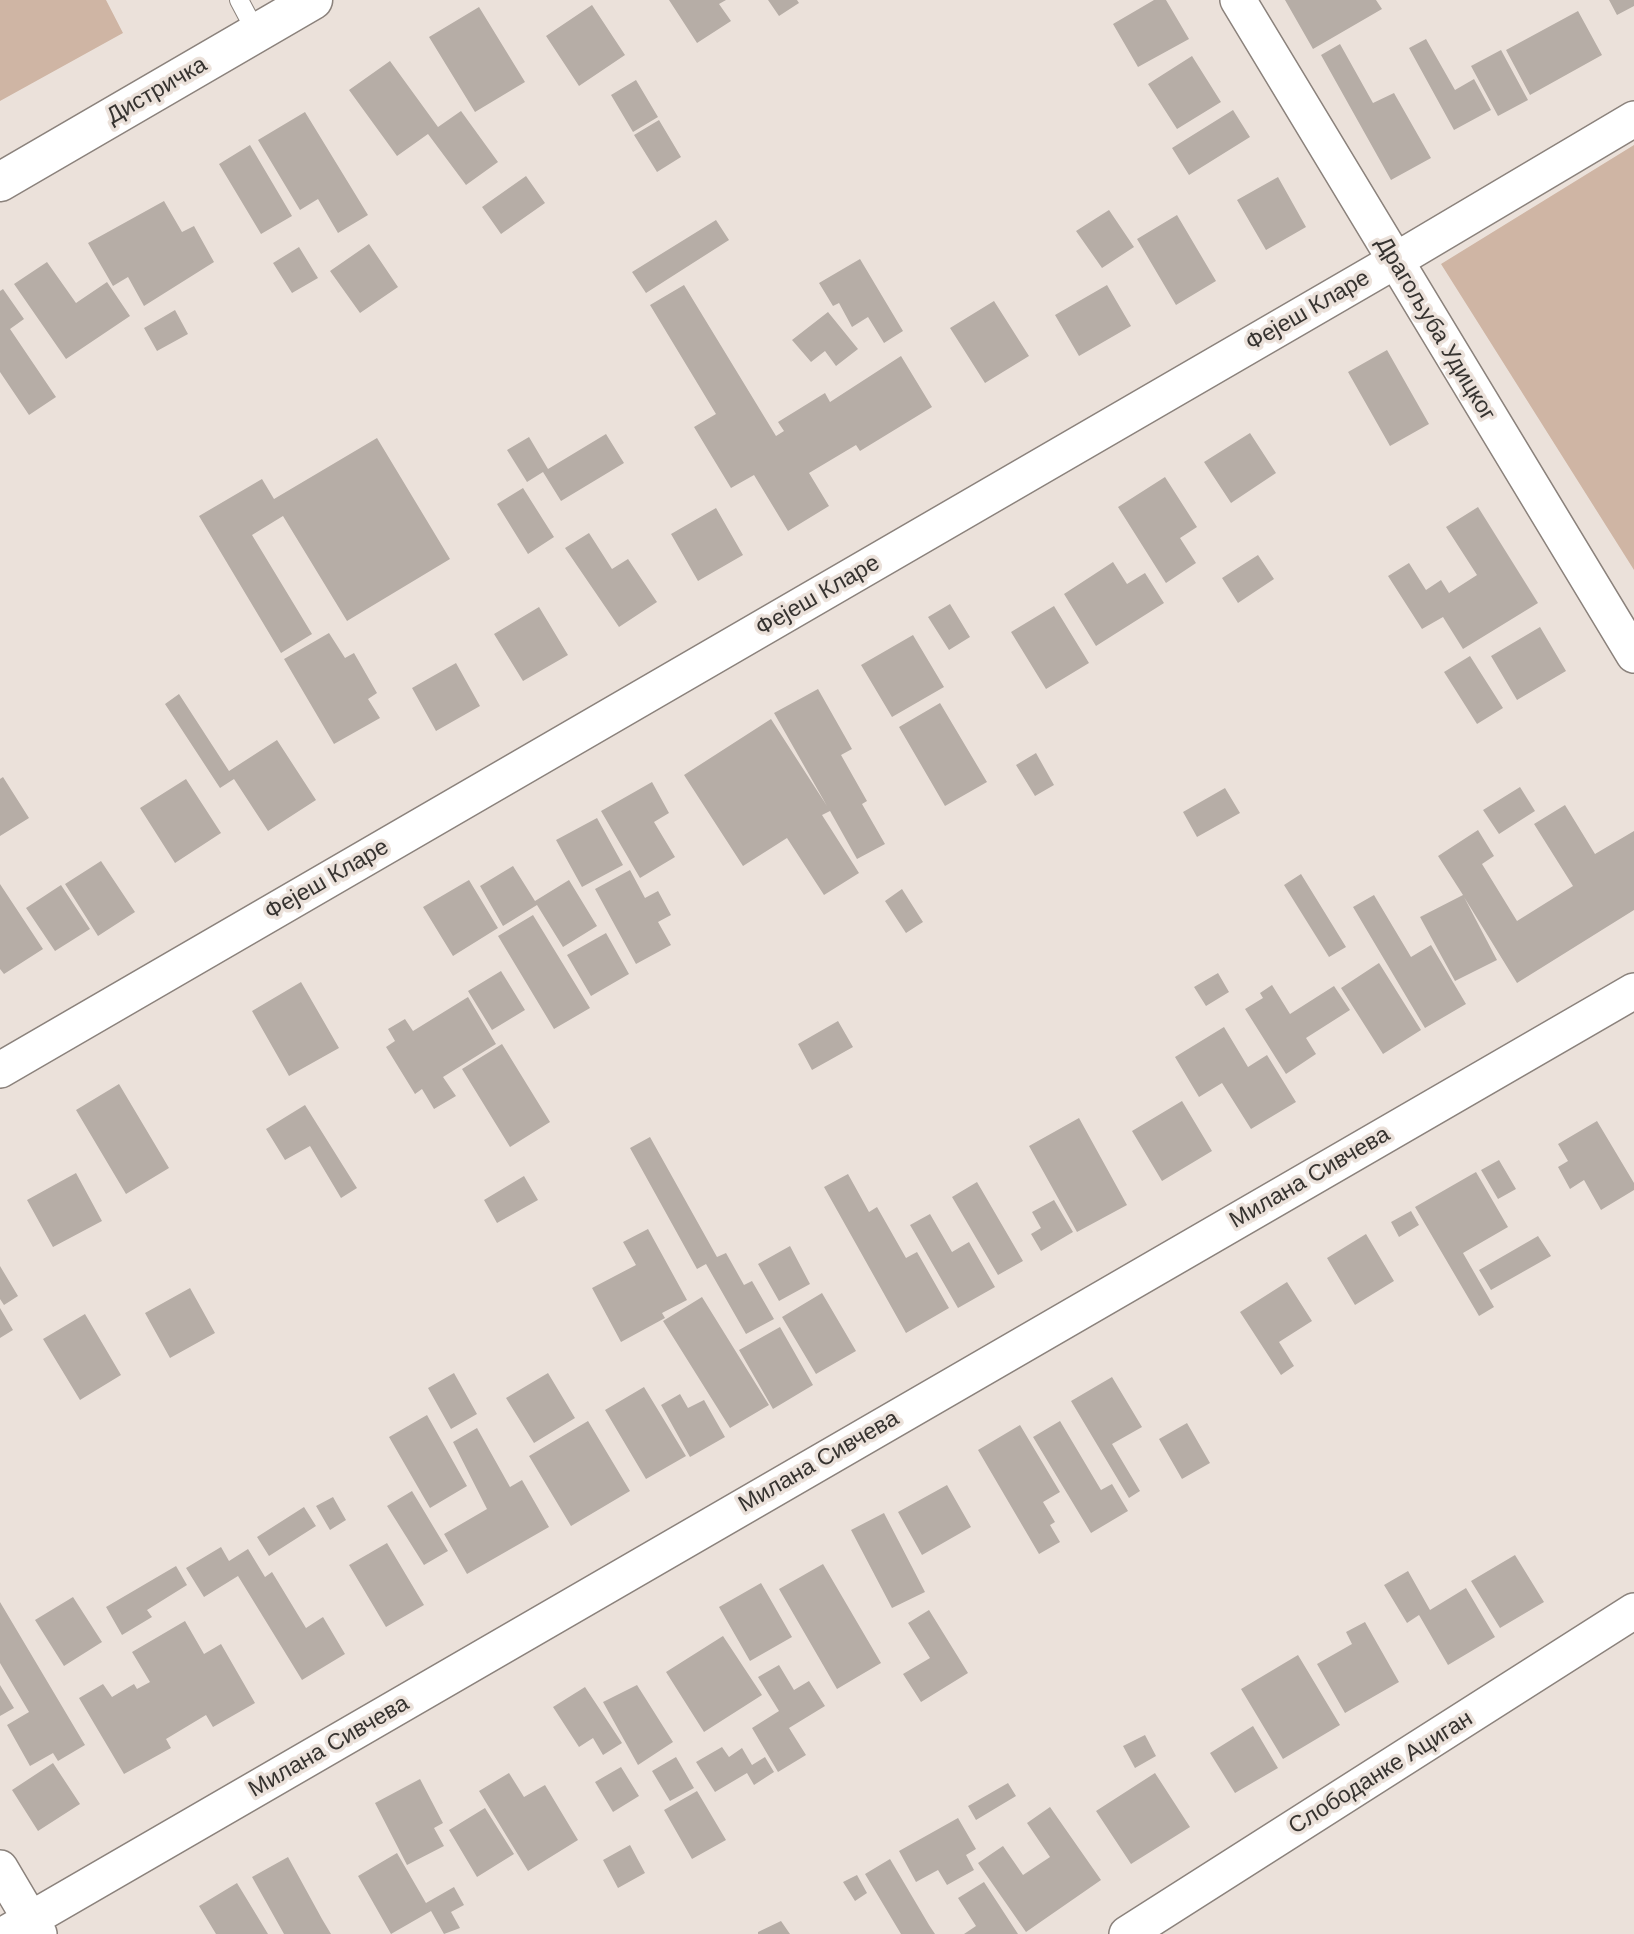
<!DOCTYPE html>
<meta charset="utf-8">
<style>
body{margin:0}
canvas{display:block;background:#ebe1da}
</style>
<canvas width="1634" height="1934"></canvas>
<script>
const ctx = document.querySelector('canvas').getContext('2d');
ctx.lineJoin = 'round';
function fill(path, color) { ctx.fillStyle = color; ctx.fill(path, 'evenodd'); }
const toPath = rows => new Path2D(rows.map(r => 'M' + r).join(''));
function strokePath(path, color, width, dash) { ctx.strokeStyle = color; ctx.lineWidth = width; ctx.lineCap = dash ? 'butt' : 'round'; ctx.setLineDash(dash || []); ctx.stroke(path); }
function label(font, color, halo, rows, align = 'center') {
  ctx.font = font + ' Helvetica,sans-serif'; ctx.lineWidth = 7; ctx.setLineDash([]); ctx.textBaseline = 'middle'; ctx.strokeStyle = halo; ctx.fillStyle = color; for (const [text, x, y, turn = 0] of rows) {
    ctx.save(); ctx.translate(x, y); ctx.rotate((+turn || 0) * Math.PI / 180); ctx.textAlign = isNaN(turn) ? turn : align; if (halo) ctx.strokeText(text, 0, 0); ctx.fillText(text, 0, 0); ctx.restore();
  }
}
fill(toPath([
 [0,0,106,0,123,33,0,101],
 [1634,145,1634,570,1441,264]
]), '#cfb5a4');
fill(toPath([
 [669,0,726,0,719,4,731,21,697,43],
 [768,0,797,0,799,3,779,16],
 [1154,0,1166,0,1189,39,1138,67,1113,24],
 [1285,0,1376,0,1382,9,1313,49],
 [1609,0,1634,0,1634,6,1617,15],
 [592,5,625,55,579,86,546,36],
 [479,7,525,82,475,112,429,37],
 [1578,11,1602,55,1530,95,1506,50],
 [1426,39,1455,90,1474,79,1491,110,1454,130,1409,48],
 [1340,44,1373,103,1394,93,1431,158,1391,180,1321,55],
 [1501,50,1528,100,1498,116,1471,66],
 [1192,56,1221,102,1177,129,1148,84],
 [390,61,438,127,461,111,498,162,466,185,428,134,397,156,349,90],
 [636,80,658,117,633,132,611,95],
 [1233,110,1250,137,1189,175,1172,148],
 [305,112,368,215,338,233,318,199,300,210,258,140],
 [659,120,681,157,657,172,634,135],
 [250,145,292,216,261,234,219,164],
 [526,176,545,203,501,234,482,207],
 [1278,177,1306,227,1266,250,1237,200],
 [164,201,182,232,194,226,214,262,144,306,128,277,113,286,88,243],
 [1109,210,1134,247,1102,268,1076,231],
 [1177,215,1216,281,1176,305,1137,239],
 [716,220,729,240,646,293,632,272],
 [369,244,398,287,360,313,330,271],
 [299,247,318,278,292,293,273,263],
 [860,259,903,331,884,343,868,317,852,327,839,303,833,306,819,283],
 [47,262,76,303,107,282,130,316,66,359,14,284],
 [684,285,776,436,784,431,778,422,825,393,830,402,901,356,932,407,860,451,856,445,809,473,829,506,788,531,754,475,731,488,694,427,716,414,650,305],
 [1107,285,1131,326,1079,356,1055,315],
 [3,289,24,319,10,329,56,397,29,415,0,372,0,291],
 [994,301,1029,356,985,383,950,328],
 [175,310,188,334,157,351,144,328],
 [828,312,858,349,836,366,825,351,811,362,792,340],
 [1387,350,1429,424,1390,446,1348,372],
 [1250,433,1276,473,1231,503,1204,462],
 [606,434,624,463,561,501,543,472,527,482,507,450,529,437,548,469],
 [377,438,450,559,347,621,283,516,252,535,312,634,281,653,199,516,262,479,274,499],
 [1165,477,1197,527,1180,538,1196,563,1166,583,1118,507],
 [523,488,554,537,528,554,497,504],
 [1478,507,1538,603,1463,649,1443,617,1422,629,1388,576,1409,563,1426,590,1441,580,1449,593,1477,575,1446,527],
 [716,508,743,555,698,581,671,534],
 [589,533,612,569,628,559,657,602,619,627,565,548],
 [1258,555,1274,579,1238,603,1222,578],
 [1113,562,1127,584,1145,573,1164,603,1096,646,1064,594],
 [950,604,970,637,949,650,928,617],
 [1054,606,1089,663,1046,689,1011,632],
 [539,607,568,655,523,681,494,634],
 [1540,627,1566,671,1517,700,1491,656],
 [329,633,345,658,354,653,377,693,368,699,380,718,334,744,284,659],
 [913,635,944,687,892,717,861,665],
 [1470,656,1503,708,1477,724,1444,672],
 [456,663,480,706,436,731,412,688],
 [818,689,852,749,841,755,867,801,862,804,885,844,857,859,830,811,822,815,859,873,824,895,787,838,743,866,684,775,771,719,827,806,774,713],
 [179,694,229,771,277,740,316,800,268,831,234,779,220,788,165,704],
 [940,703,987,782,945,806,899,727],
 [1036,753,1054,785,1035,796,1016,765],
 [3,777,29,818,0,836,0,779],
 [186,779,221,833,175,863,140,808],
 [652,782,669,813,654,822,675,857,640,878,601,811],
 [1520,787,1535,811,1499,834,1483,810],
 [1225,788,1240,813,1197,837,1183,812],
 [1565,805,1595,854,1634,831,1634,910,1517,983,1464,897,1497,960,1455,981,1420,917,1463,895,1438,856,1478,830,1494,856,1482,864,1517,921,1573,886,1534,824],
 [597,818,623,865,582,887,556,840],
 [101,861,135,912,98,936,65,884],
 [513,866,535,901,569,880,597,926,563,947,537,905,503,926,480,886],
 [630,870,645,898,658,891,671,915,658,922,671,945,636,964,595,889],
 [1301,874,1346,947,1329,957,1284,885],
 [469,880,498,928,453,956,423,907],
 [0,884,43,949,4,974,0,969],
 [61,885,90,929,55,951,26,908],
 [902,889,923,922,906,933,885,901],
 [1374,895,1411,957,1431,945,1466,1004,1425,1028,1353,907],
 [533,915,590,1008,554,1029,498,936],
 [606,933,629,974,591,996,567,955],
 [1379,963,1421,1030,1383,1054,1341,988],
 [501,971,525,1010,492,1030,468,991],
 [1218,973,1229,992,1206,1006,1194,987],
 [301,982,339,1048,289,1076,252,1011],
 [1272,985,1290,1014,1334,986,1350,1010,1306,1038,1316,1054,1286,1074,1245,1009,1263,998,1260,993],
 [468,997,496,1044,443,1077,456,1096,434,1109,422,1089,415,1094,386,1047,395,1041,388,1029,405,1019,413,1031],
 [838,1021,853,1047,812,1070,798,1044],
 [1224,1027,1248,1067,1267,1055,1296,1102,1251,1129,1222,1083,1199,1097,1175,1057],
 [502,1044,550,1122,510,1147,462,1069],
 [119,1084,169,1168,126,1194,76,1110],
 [1182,1101,1212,1151,1162,1181,1132,1131],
 [305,1105,357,1188,341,1198,310,1146,285,1160,266,1129],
 [1079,1118,1127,1205,1077,1232,1029,1146],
 [1597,1121,1634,1183,1634,1190,1601,1210,1584,1180,1570,1189,1558,1167,1568,1161,1558,1144],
 [650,1137,717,1257,726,1253,744,1285,752,1281,774,1319,746,1334,706,1264,697,1269,630,1148],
 [1499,1160,1516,1189,1498,1199,1481,1170],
 [1476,1172,1508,1227,1463,1253,1494,1307,1479,1316,1415,1207],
 [76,1173,102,1221,53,1247,27,1200],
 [848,1174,869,1212,877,1207,906,1258,917,1252,949,1308,906,1333,824,1187],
 [524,1176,538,1200,497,1223,484,1200],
 [977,1182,1023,1261,998,1275,952,1197],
 [1054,1200,1073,1232,1041,1251,1031,1234,1041,1228,1032,1212],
 [1411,1211,1419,1225,1399,1237,1391,1222],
 [930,1214,952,1252,969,1242,995,1287,958,1308,910,1225],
 [648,1229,687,1300,662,1313,665,1318,621,1342,592,1288,636,1265,623,1242],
 [1366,1234,1394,1281,1355,1305,1327,1258],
 [1538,1236,1551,1256,1491,1290,1479,1270],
 [790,1246,810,1284,779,1301,758,1264],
 [0,1266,18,1296,4,1305,0,1299],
 [1287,1282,1312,1321,1279,1342,1294,1366,1281,1375,1240,1312],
 [190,1288,215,1333,170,1358,145,1313],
 [822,1293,856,1351,816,1374,782,1317],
 [702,1297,769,1405,730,1428,663,1321],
 [0,1308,13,1330,0,1338],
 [85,1314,121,1375,80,1400,43,1339],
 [780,1327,813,1385,773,1409,739,1350],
 [454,1373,477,1414,451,1429,428,1388],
 [548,1373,575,1418,534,1443,506,1398],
 [1112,1377,1142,1427,1112,1444,1140,1491,1129,1498,1071,1401],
 [644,1387,686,1456,646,1479,605,1410],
 [680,1394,688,1408,704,1400,725,1437,690,1457,661,1405],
 [427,1415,467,1486,430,1508,389,1437],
 [588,1421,630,1491,571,1526,529,1456],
 [1060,1421,1101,1490,1112,1484,1128,1511,1091,1533,1033,1437],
 [1187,1423,1210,1463,1182,1479,1159,1439],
 [1020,1425,1060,1492,1043,1502,1055,1522,1050,1525,1060,1542,1039,1554,978,1450],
 [477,1428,510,1487,522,1480,549,1527,467,1574,444,1534,487,1509,453,1442],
 [947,1485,971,1527,922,1555,898,1512],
 [412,1491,448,1551,424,1565,387,1506],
 [333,1497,346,1520,330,1530,316,1506],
 [304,1507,316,1526,269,1556,257,1537],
 [884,1513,925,1592,892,1608,851,1530],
 [387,1543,424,1605,386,1627,349,1565],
 [221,1547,229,1561,248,1549,265,1577,272,1572,306,1628,323,1617,345,1654,302,1680,238,1576,204,1597,186,1568],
 [1515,1555,1544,1602,1500,1628,1471,1581],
 [823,1564,881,1663,837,1689,779,1589],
 [176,1566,187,1585,147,1610,152,1617,122,1635,106,1607],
 [1408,1571,1430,1610,1466,1588,1495,1637,1448,1665,1419,1615,1407,1623,1384,1585],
 [761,1583,792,1637,750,1661,719,1607],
 [73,1597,102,1642,64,1666,35,1620],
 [0,1602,85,1745,58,1761,53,1753,30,1766,7,1725,29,1712,0,1663],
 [929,1610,968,1673,921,1702,903,1674,930,1658,908,1623],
 [185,1621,204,1654,221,1644,255,1703,213,1727,206,1715,166,1739,171,1748,124,1774,79,1698,103,1684,112,1697,134,1684,137,1689,150,1682,132,1652],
 [1365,1622,1399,1682,1345,1713,1317,1664,1352,1644,1346,1632],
 [723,1636,762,1695,704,1732,666,1672],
 [1298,1655,1340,1725,1283,1759,1241,1689],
 [779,1665,794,1690,809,1681,825,1706,789,1728,806,1755,778,1772,752,1728,779,1711,758,1677],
 [0,1685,14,1708,0,1716],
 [637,1685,673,1742,638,1765,603,1702],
 [585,1687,622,1743,603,1755,593,1738,579,1747,553,1707],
 [1253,1726,1278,1768,1235,1793,1210,1753],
 [1145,1735,1156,1756,1135,1768,1123,1746],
 [722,1747,729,1757,742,1748,752,1765,765,1757,774,1772,754,1785,747,1773,715,1792,696,1762],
 [676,1757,694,1788,670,1801,652,1771],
 [53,1763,80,1804,38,1831,12,1790],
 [621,1767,639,1796,613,1812,595,1782],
 [509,1773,524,1797,545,1785,578,1840,528,1871,479,1791],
 [1155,1773,1190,1827,1131,1864,1096,1811],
 [420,1779,443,1823,434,1828,444,1846,407,1865,375,1803],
 [1008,1783,1016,1796,976,1820,968,1806],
 [697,1791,726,1840,692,1859,664,1810],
 [1050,1807,1101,1880,1026,1932,978,1863,1003,1846,1023,1875,1050,1857,1027,1823],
 [485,1808,514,1854,477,1877,449,1830],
 [958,1818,976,1849,966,1855,974,1870,947,1885,938,1870,916,1882,899,1851],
 [630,1845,645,1873,618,1888,603,1860],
 [397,1853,426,1903,454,1887,464,1905,451,1912,460,1928,444,1934,431,1911,391,1934,358,1876],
 [288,1857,322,1919,331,1934,284,1934,252,1877],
 [890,1859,929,1925,935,1934,901,1934,865,1874],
 [857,1875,867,1893,855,1901,843,1882],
 [984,1882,1018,1934,964,1934,976,1926,958,1898],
 [237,1883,268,1934,216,1934,199,1906],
 [781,1921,790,1934,758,1934,758,1932]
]), '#b6ada6');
const service = toPath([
 [239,0,257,34]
]);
const minor = toPath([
 [1238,0,1634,655],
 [0,1070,1393,262,1634,119],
 [0,1868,39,1934],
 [5,1934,1634,991],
 [1127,1934,1634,1611]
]);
const primary = toPath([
 [0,182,313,0]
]);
strokePath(service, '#8b827c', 20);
strokePath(minor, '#8b827c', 38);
strokePath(primary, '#8b827c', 41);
strokePath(service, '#fff', 18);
strokePath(minor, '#fff', 35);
strokePath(primary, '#fff', 38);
label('23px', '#363330', '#ebe1da', [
 ["Дистричка",157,91,-30],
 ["Фејеш Кларе",1308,311,-30],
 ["Драгољуба Удицког",1435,329,59],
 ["Фејеш Кларе",818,596,-30],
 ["Фејеш Кларе",327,880,-30],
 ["Милана Сивчева",1310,1178,-30],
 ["Милана Сивчева",819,1462,-30],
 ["Милана Сивчева",329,1747,-30],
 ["Слободанке Ациган",1381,1773,-32]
]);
</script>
